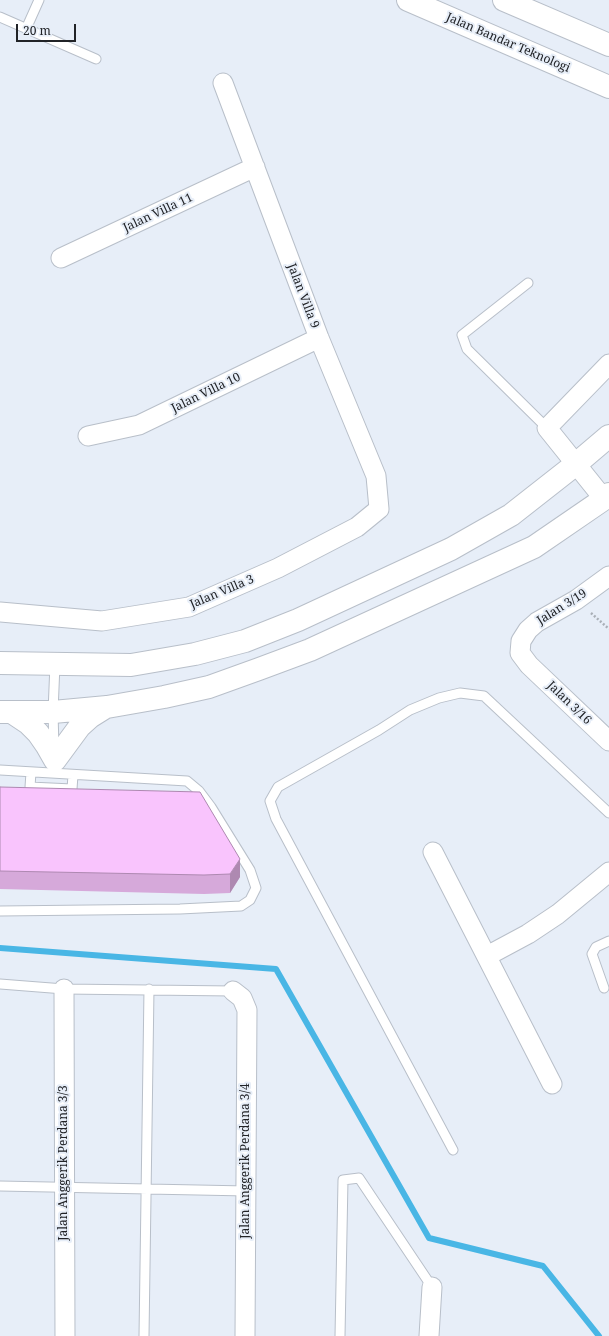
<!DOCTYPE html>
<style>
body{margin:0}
#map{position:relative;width:609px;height:1336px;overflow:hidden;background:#e7eef8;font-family:"Noto Serif",serif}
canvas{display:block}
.scale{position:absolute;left:16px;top:24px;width:60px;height:18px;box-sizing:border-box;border:2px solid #212327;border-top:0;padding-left:5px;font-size:12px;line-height:14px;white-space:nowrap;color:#212327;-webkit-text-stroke:3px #e7eef8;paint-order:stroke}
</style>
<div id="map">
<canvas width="609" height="1336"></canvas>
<div class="scale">20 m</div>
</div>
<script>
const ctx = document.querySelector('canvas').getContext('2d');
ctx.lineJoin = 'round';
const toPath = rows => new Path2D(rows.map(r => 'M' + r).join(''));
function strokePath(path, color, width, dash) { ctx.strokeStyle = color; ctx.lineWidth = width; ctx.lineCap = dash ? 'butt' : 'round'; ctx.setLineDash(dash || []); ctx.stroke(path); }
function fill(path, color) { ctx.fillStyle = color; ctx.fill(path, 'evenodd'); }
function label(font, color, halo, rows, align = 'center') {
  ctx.font = font + ' "Noto Serif",serif'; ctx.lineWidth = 4; ctx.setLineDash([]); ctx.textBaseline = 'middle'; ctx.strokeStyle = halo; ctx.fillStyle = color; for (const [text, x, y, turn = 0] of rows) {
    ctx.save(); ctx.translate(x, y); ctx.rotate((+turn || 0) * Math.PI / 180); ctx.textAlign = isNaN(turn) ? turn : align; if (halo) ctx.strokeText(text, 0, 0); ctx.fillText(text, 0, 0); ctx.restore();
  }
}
strokePath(toPath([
 [0,948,276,969,429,1238,543,1266,599,1336]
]), '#49b6e5', 6);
const service = toPath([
 [0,17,96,59],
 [26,29,39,0],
 [528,283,462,335,467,349,547,428],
 [54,748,53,712,55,664],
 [0,770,187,781,199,791,211,807,250,870,256,888,250,900,241,906,180,909,0,911],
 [31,772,30,787,72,789,73,775],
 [0,984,64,989,233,991],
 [604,988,592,954,596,947,609,941],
 [453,1150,276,819,270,801,278,787,379,730,410,710,439,698,460,693,484,696,609,813],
 [0,1186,247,1191],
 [144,1336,149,989],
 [340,1336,343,1180,359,1178,432,1287]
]);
const minor = toPath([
 [61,258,255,167],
 [88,436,139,425,319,338],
 [604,499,547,428,609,364],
 [609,576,576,600,537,622,528,630,521,641,520,653,529,665,609,741],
 [0,612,102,621,189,607,278,568,357,527,379,509,376,476,319,338,223,83],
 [433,852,552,1084],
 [487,956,528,934,558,914,609,872],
 [64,989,65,1336],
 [233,991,242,998,247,1010,245,1336],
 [429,1336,432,1287]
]);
const tertiary = toPath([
 [408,0,609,87],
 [504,0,609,45],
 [0,663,131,665,195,654,245,641,298,620,451,549,511,515,576,464,609,436],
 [0,712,53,712,107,707,164,697,209,687,259,669,310,650,534,547,604,499,609,494],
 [13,713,28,723,38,733,47,746,55,760,80,726,90,717,106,707]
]);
strokePath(service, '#b8bfc9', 11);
strokePath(minor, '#b8bfc9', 21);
strokePath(tertiary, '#b8bfc9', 24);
strokePath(toPath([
 [591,613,609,629]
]), '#a9afb7', 2.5, [2, 2]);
strokePath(service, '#fff', 9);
strokePath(minor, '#fff', 19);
strokePath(tertiary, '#fff', 22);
fill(toPath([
 [0,787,240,877,230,893,204,894,0,889]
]), '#d6a9da');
fill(toPath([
 [240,859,240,877,230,893,230,874]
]), '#ae89b1');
const building = toPath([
 [0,787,200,792,240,859,230,874,204,875,0,871,0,787]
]);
fill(building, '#f9c4fd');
strokePath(building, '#ae89b1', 1);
label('12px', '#212327', '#e7eef8', [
 ["Jalan Bandar Teknologi",508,43,23],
 ["Jalan Villa 11",158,213,-25],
 ["Jalan Villa 9",303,296,69],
 ["Jalan Villa 10",206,393,-26],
 ["Jalan Villa 3",222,592,-23],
 ["Jalan 3/19",562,607,-32],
 ["Jalan 3/16",569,703,44],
 ["Jalan Anggerik Perdana 3/4",246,1161,-90],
 ["Jalan Anggerik Perdana 3/3",64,1163,-90]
]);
</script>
